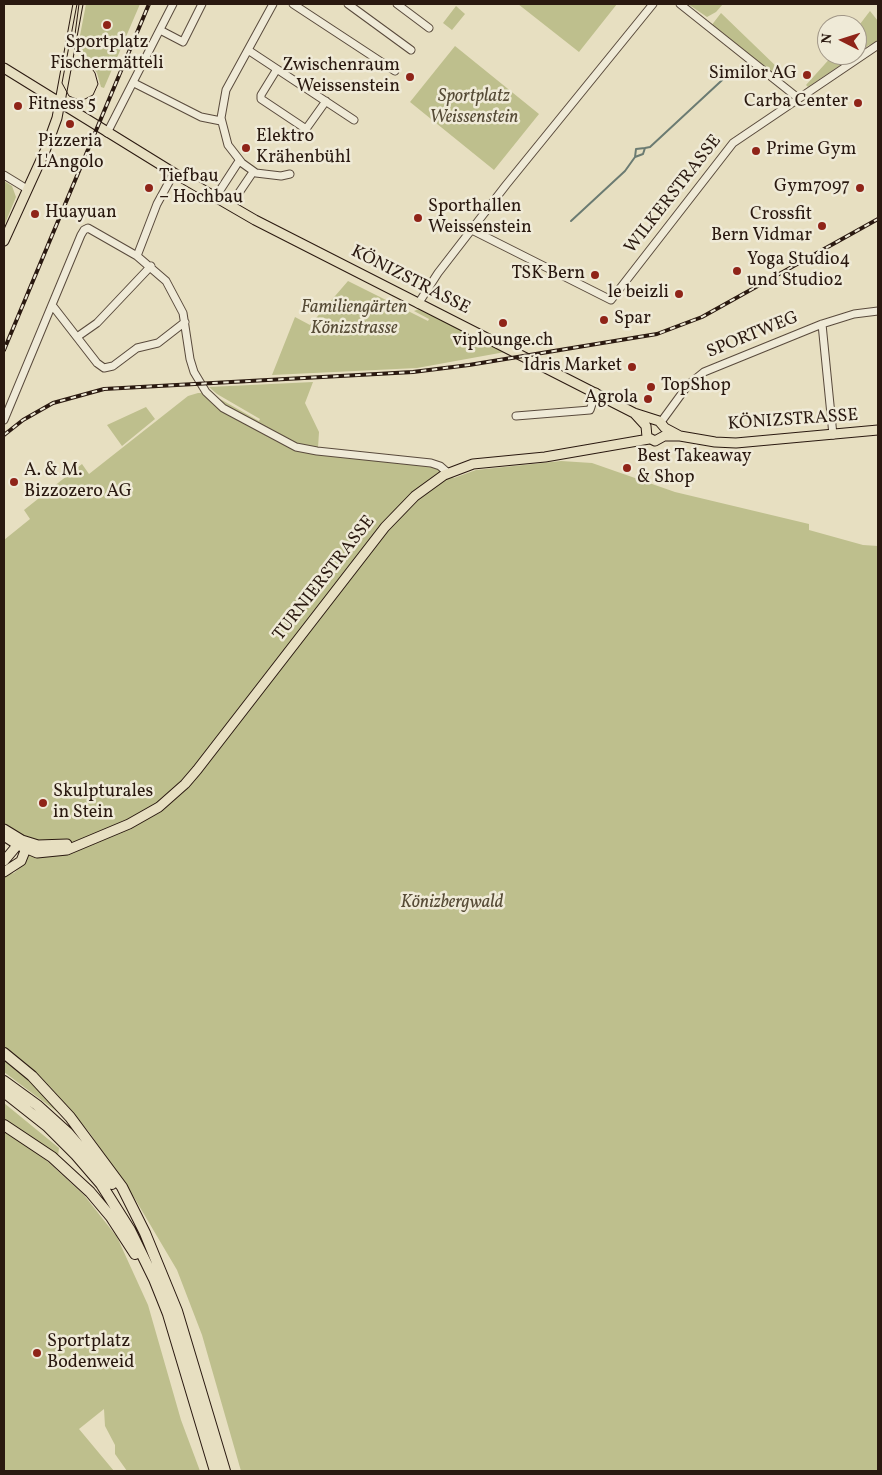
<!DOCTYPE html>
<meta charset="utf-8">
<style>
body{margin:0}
#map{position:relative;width:882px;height:1475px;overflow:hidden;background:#e7dfc1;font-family:Vollkorn,serif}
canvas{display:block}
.frame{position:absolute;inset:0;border:5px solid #2a1910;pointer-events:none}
.north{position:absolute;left:817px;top:15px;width:50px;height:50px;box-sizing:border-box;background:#efead7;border:1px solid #a09687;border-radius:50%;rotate:275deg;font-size:14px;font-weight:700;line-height:20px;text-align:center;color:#2a1910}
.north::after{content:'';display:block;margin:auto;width:18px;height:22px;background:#8f2418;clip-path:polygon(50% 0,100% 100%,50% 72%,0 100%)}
</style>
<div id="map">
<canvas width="882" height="1475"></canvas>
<div class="frame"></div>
<div class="north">N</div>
</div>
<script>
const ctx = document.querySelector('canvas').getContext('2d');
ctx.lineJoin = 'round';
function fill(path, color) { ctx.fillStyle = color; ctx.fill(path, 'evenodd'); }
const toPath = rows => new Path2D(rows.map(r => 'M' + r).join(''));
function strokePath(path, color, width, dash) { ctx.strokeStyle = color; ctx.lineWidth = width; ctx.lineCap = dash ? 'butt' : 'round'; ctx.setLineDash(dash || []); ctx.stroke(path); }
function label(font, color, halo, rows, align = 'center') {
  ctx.font = font + ' Vollkorn,serif'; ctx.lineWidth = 5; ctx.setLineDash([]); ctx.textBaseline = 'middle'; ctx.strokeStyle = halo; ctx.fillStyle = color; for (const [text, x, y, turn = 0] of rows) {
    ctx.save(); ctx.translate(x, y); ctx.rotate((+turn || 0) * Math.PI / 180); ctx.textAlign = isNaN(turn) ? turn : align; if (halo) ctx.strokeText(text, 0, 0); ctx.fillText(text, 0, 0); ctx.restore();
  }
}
fill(toPath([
 [86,4,140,4,104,88,101,87,97,73,78,46],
 [518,4,617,4,579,52],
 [688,4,723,4,716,12,707,17],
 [456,6,465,14,452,30,443,23],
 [870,11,878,21,878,44,869,45,857,54,857,28],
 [721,13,780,70,775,77,711,26],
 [455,46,539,114,494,170,410,102],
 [833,55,855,55,808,87,806,85],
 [4,181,12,186,16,197,4,226],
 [348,281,428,321,429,319,414,311,419,309,505,352,417,368,272,375,295,317,310,325],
 [313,382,305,403,319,432,318,448,292,442,225,405,220,399,259,421,260,419,217,394,209,387],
 [198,393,202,393,227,414,287,446,311,453,433,466,454,478,476,470,561,461,592,463,675,492,809,524,809,530,863,545,878,546,878,1471,241,1471,202,1335,177,1270,135,1199,89,1132,51,1088,4,1048,4,875,14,873,23,865,28,851,15,832,4,823,4,540,30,519,24,510,82,464,89,474,188,396],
 [146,407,155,419,122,446,107,425],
 [4,1058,30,1078,64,1117,4,1072],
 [4,1103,59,1148,58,1156,4,1120],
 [4,1130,46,1160,84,1195,117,1237,148,1305,181,1420,200,1471,127,1471,115,1454,115,1445,105,1426,104,1409,79,1429,114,1471,4,1471]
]), '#bebf8d');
strokePath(toPath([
 [635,157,636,149,645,148],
 [571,221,625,171,635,157,643,154,645,148,650,147,733,70]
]), '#6b7b72', 2);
const minor = toPath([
 [273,4,226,90,221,118,228,145,242,163,256,173,281,176,290,174],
 [293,4,395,71],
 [348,4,411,50],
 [397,4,429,28],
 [680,4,798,98],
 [160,30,183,42,202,4],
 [248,50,354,120],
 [277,69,261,95,261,99,306,129,326,101],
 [134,83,201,117,221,121],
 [107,133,173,4],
 [4,175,27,189],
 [215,198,239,161],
 [230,206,253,172],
 [472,230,611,300,733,143,878,45],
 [137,256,157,204,174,173],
 [418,304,438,273,506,185,653,4],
 [52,305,97,363,104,368,113,366,137,348,158,343,185,322],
 [822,324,833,435],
 [77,337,97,323,151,266],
 [516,416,590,410,596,392],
 [4,420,81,235,84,230,88,228,137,256,166,281,183,313,190,359,194,372,206,392,223,408,296,447,317,451,431,463,440,466,448,473],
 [661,422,688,385,704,372,822,324,854,314,878,311]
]);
const major = toPath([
 [4,68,174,173,255,220,634,413,659,421,665,428,680,436],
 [4,241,45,151,57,118,78,4],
 [635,414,646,426,647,437,655,441,664,436,680,436,715,442,736,443,878,430],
 [4,829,22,840,38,845,67,844],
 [4,836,18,845,37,853,67,850,129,824,159,807,185,784,197,770,385,527,415,496,444,475,473,464,545,457,649,439],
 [4,861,20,842],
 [4,872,21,861,27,846]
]);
const highway = toPath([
 [4,1053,32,1076,70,1117,122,1187,145,1233,177,1311,225,1471],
 [4,1081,37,1105,68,1133,112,1184],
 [4,1092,47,1126,76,1155,101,1184,130,1230,154,1279,168,1314,215,1471],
 [4,1125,52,1157,90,1192,111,1217,135,1254]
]);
strokePath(minor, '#594a3c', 9);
strokePath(major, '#2a1910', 11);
strokePath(highway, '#2a1910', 12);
strokePath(minor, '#efead7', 7);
strokePath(major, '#e7dfc1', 9);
strokePath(highway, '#e7dfc1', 10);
strokePath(toPath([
 [77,4,62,83,69,96,81,101,93,95,98,84,95,73,74,42,79,4]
]), '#2a1910', 1);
const rail = toPath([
 [4,350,149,4],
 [4,435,23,420,53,403,104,389,413,372,469,365,657,334,702,317,878,219]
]);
strokePath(rail, '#2a1910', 4);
strokePath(rail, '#efead7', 2, [5.5]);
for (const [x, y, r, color] of [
 [107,25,5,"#8f2418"],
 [807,75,5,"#8f2418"],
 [410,77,5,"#8f2418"],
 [858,103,5,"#8f2418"],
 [18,106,5,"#8f2418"],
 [70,124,5,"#8f2418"],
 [246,148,5,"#8f2418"],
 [756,151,5,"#8f2418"],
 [149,188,5,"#8f2418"],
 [860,188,5,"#8f2418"],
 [35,214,5,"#8f2418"],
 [418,218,5,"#8f2418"],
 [822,226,5,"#8f2418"],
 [737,271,5,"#8f2418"],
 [595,275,5,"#8f2418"],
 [679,294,5,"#8f2418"],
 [604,320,5,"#8f2418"],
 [503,323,5,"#8f2418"],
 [632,367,5,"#8f2418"],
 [651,387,5,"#8f2418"],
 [648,399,5,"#8f2418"],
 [627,468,5,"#8f2418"],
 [14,482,5,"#8f2418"],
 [43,803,5,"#8f2418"],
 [37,1353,5,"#8f2418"]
]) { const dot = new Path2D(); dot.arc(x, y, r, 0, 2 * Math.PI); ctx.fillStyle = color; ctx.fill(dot); strokePath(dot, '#efead7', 2); }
label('18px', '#2a1910', '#efead7', [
 ["Sportplatz",107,44,"center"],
 ["Fischermätteli",107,65,"center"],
 ["Zwischenraum",400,67,"right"],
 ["Weissenstein",400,88,"right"],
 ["Similor AG",797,75,"right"],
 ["Carba Center",848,103,"right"],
 ["Fitness 5",28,106],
 ["Elektro",256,138],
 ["Krähenbühl",256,159],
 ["Pizzeria",70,143,"center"],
 ["L'Angolo",70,164,"center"],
 ["Prime Gym",766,151],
 ["Tiefbau",159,178],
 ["– Hochbau",159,199],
 ["Gym7097",850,188,"right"],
 ["Sporthallen",428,208],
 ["Weissenstein",428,229],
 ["Huayuan",45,214],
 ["Crossfit",812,216,"right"],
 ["Bern Vidmar",812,237,"right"],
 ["Yoga Studio4",747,261],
 ["und Studio2",747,282],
 ["TSK Bern",585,275,"right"],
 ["le beizli",669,294,"right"],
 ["Spar",614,320],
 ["viplounge.ch",503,342,"center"],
 ["Idris Market",622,367,"right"],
 ["TopShop",661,387],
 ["Agrola",638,399,"right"],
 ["Best Takeaway",637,458],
 ["& Shop",637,479],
 ["A. & M.",24,472],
 ["Bizzozero AG",24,493],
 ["Skulpturales",53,793],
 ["in Stein",53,814],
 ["Sportplatz",47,1343],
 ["Bodenweid",47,1364]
], 'left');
label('italic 18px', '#564b36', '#efead7', [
 ["Sportplatz",474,98],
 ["Weissenstein",474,119],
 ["Familiengärten",354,309],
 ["Könizstrasse",354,330],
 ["Könizbergwald",452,904]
]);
label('18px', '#2a1910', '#efead7', [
 ["WILKERSTRASSE",674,195,-52],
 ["KÖNIZSTRASSE",410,281,27],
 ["SPORTWEG",753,336,-22],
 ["KÖNIZSTRASSE",793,421,-4],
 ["TURNIERSTRASSE",325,579,-52]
]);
</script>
